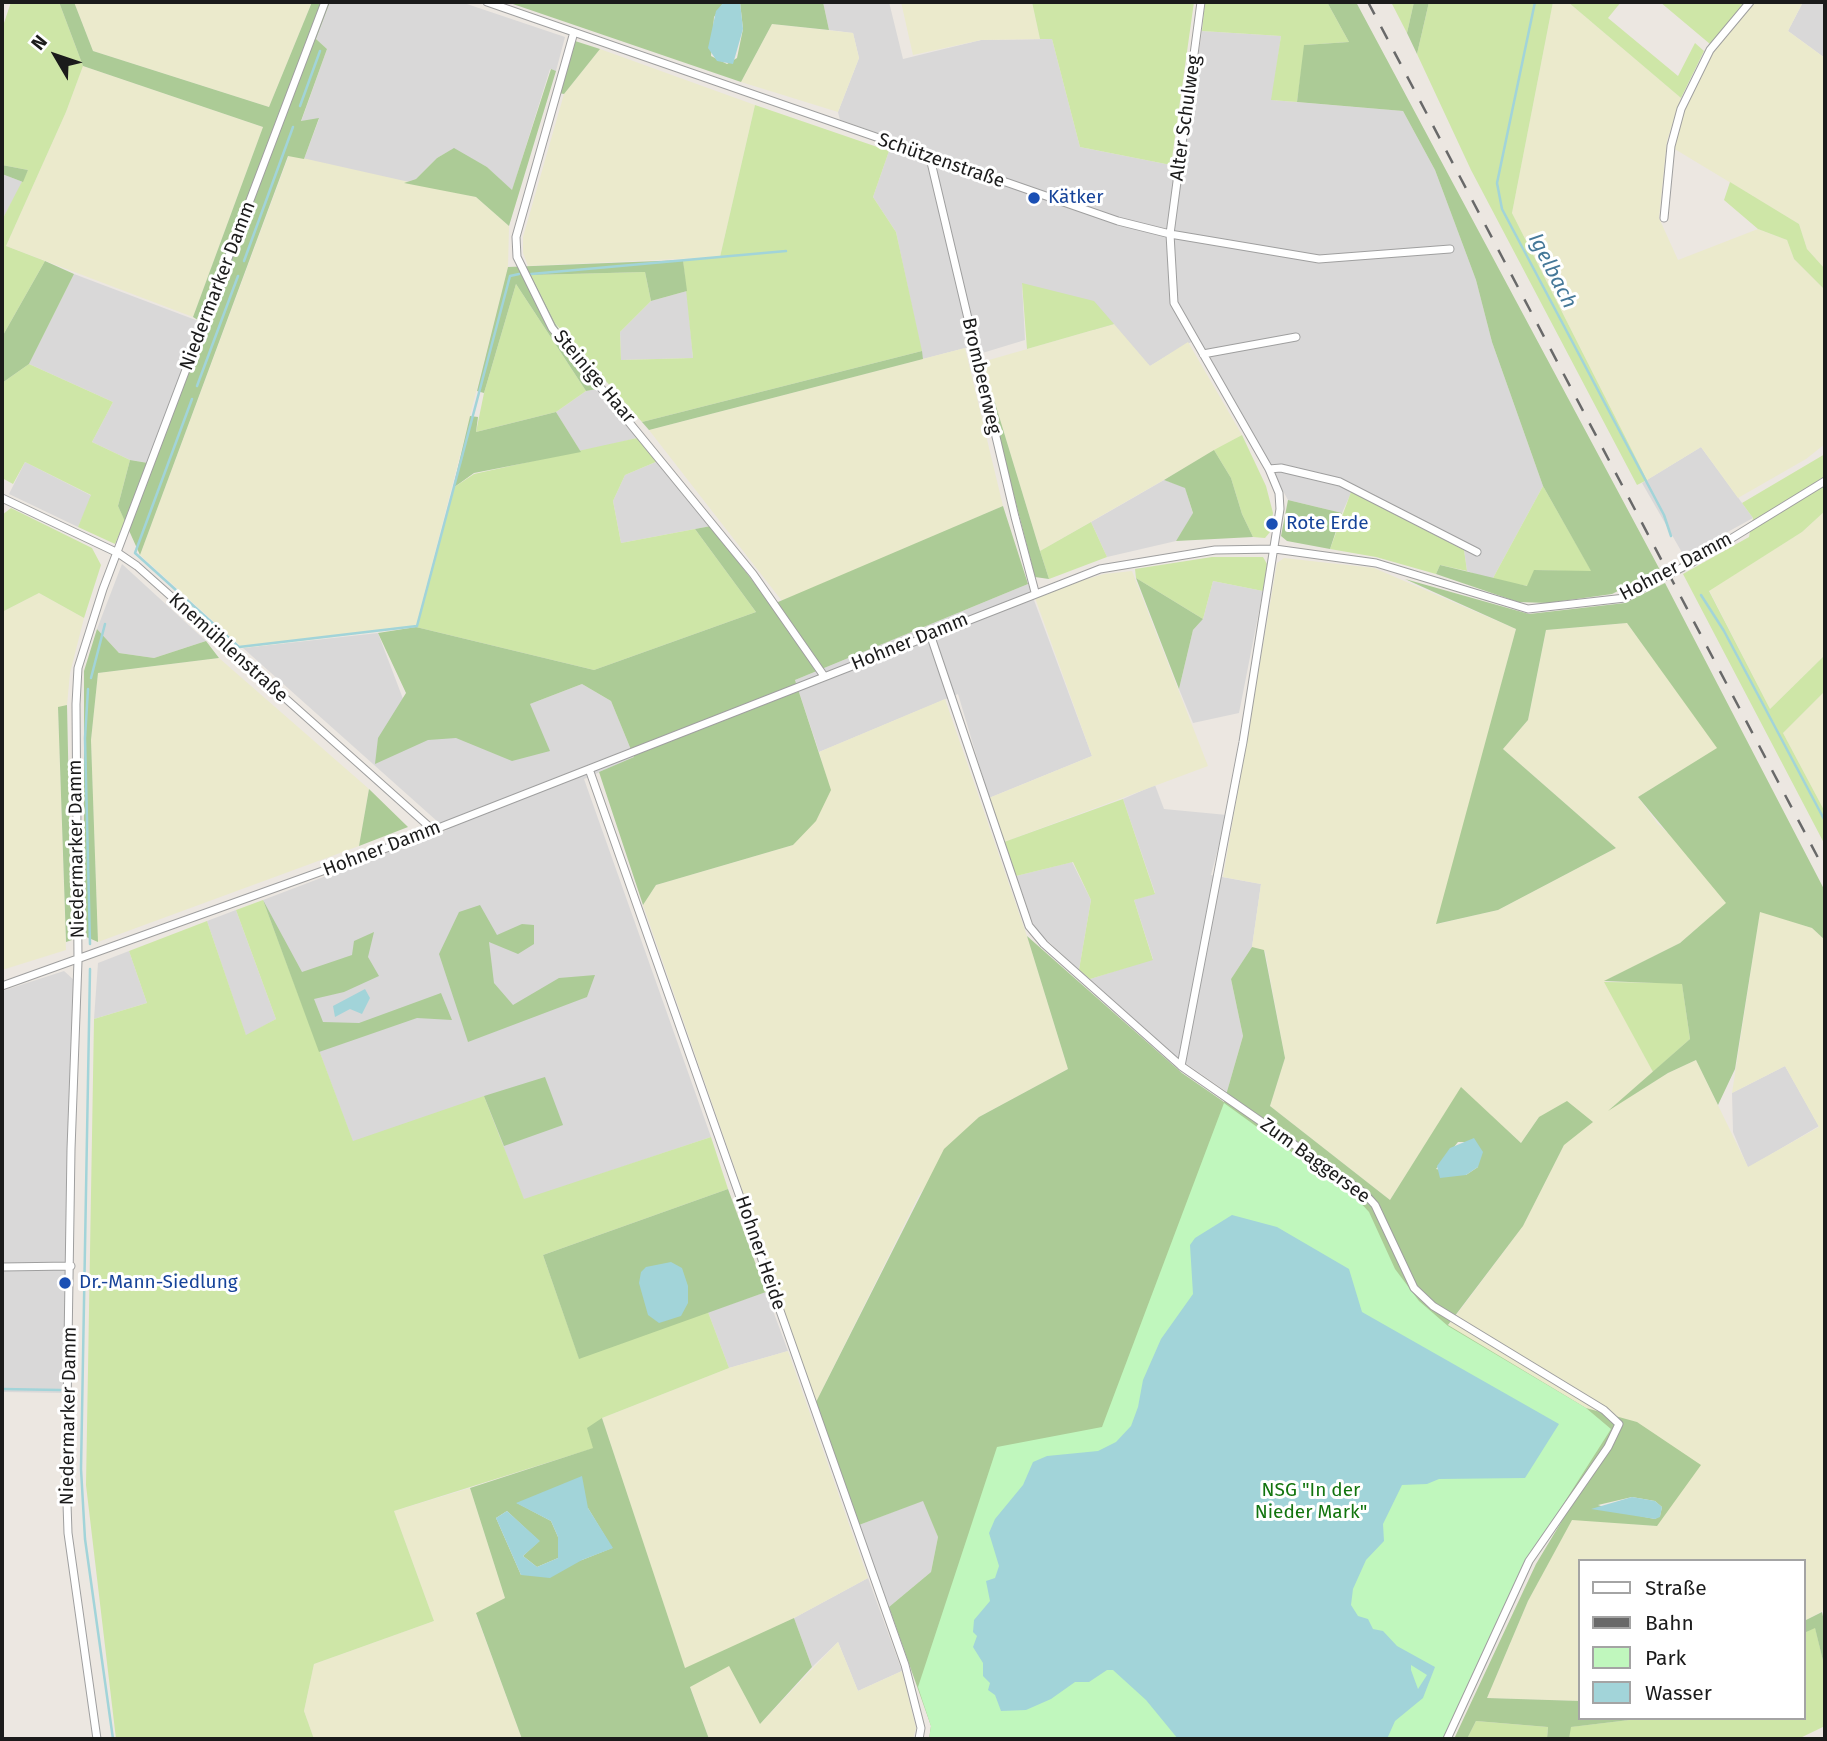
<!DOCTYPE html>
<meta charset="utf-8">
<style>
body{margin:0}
#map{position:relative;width:1827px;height:1741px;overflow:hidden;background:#ece7e1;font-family:"Fira Sans",sans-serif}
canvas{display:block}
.frame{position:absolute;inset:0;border:4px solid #1b1b1b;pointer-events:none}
.legend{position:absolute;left:1578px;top:1559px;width:228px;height:161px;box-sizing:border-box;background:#fff;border:2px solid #a4a4a4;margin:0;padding:9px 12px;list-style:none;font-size:21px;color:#1b1b1b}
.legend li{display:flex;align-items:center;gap:14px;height:35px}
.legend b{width:35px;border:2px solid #a4a4a4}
.north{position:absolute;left:21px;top:21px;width:70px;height:70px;-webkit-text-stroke:5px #fff;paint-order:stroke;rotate:309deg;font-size:19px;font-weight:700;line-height:28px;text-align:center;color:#1b1b1b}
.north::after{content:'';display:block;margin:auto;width:24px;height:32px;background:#1b1b1b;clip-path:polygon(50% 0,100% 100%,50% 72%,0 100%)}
</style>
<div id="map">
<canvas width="1827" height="1741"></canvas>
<div class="frame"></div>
<ul class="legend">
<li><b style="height:9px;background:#fff"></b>Straße</li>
<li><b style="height:9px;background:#696969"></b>Bahn</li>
<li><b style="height:19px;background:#c0f7bd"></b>Park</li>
<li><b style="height:19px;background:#a2d4d9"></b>Wasser</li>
</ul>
<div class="north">N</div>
</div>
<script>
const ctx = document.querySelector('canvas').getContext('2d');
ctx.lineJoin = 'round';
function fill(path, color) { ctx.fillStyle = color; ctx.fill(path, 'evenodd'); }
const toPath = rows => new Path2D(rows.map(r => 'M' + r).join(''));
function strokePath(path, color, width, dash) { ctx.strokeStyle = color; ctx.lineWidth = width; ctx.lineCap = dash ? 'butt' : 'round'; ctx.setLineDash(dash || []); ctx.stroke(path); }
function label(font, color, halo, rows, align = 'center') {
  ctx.font = font + ' "Fira Sans",sans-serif'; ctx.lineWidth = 6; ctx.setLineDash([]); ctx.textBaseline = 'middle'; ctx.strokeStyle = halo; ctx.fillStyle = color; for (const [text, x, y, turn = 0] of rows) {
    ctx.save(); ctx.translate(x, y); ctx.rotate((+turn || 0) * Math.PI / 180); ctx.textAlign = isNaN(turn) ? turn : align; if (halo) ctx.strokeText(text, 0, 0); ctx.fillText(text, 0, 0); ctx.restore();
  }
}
fill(toPath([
 [330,2,461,2,565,37,556,71,550,69,512,191,487,167,453,149,437,158,416,179,404,183,304,159,319,119,301,122,327,49,316,39],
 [823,2,889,2,903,59,981,40,1052,39,1080,147,1171,165,1181,166,1202,31,1281,36,1272,100,1403,111,1435,170,1476,280,1492,342,1543,486,1492,580,1467,571,1464,550,1351,493,1342,513,1288,500,1198,338,1150,366,1022,284,1025,340,979,354,977,345,923,359,896,232,873,197,889,151,926,161,920,148,840,120,838,112,859,58,853,33,829,30],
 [1803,2,1825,2,1825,58,1788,31],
 [2,174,23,182,2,220],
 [74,274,201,322,149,463,130,460,92,442,113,402,29,364],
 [687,291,693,358,621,360,620,332,651,301],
 [597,389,637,438,581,452,556,412,586,391],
 [1701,447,1753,518,1684,556,1642,483],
 [658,461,711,526,621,543,613,501,625,475],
 [25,462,92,496,78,527,9,494],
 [1164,480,1185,487,1193,514,1176,541,1107,557,1091,522],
 [122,564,206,641,154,658,119,653,97,629],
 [1213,581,1263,591,1239,713,1193,723,1179,689,1193,630,1203,619],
 [1028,584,1092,756,989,798,958,694,819,752,795,680],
 [378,633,416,733,530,704,582,684,611,701,634,757,584,779,711,1137,524,1200,484,1097,353,1142,263,900,447,830,243,648],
 [1155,785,1164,809,1227,815,1211,875,1261,884,1252,947,1231,979,1243,1036,1227,1092,1178,1058,1090,979,1153,959,1134,900,1155,893,1123,799],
 [1072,862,1091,900,1079,970,1035,929,1016,876],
 [236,910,276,1019,246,1036,207,921],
 [129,951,147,1003,94,1019,98,963],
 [64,971,74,980,67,1151,64,1393,2,1392,2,991],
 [1785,1066,1819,1126,1748,1168,1733,1132,1732,1093],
 [766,1292,788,1351,729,1368,708,1312],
 [924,1500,938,1537,931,1572,889,1607,859,1525],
 [868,1578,902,1671,858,1691,838,1642,812,1667,794,1618]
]), '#d9d8d8');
fill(toPath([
 [74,2,312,2,269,107,93,51],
 [901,2,1032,2,1040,39,981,40,913,55],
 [1553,2,1568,2,1681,98,1667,141,1659,218,1678,260,1758,229,1787,240,1794,259,1825,290,1825,444,1806,459,1738,498,1701,447,1647,480,1512,213],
 [1753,2,1803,2,1788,31,1825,58,1825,269,1807,249,1799,224,1673,148,1683,109,1714,50],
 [772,24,853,33,859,58,838,112,741,82],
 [600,49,755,105,720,257,528,266,523,253,523,237,564,94],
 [83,66,263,127,193,317,6,246,66,112],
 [289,155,476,197,509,226,508,267,416,627,243,648,140,555],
 [1114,324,1150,366,1188,342,1242,435,1040,551,984,367,989,360],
 [965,348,1003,506,782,601,649,430],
 [1825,511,1825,655,1770,709,1709,590,1802,532],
 [1284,558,1374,568,1516,629,1437,924,1498,910,1616,848,1503,749,1528,720,1546,630,1627,623,1718,748,1638,797,1658,824,1676,840,1727,903,1680,943,1605,981,1653,1072,1613,1107,1668,1073,1696,1060,1748,1167,1819,1127,1785,1066,1732,1093,1760,911,1812,928,1824,939,1825,1610,1804,1621,1804,1561,1580,1561,1580,1701,1487,1698,1528,1601,1572,1519,1657,1526,1637,1423,1586,1408,1448,1326,1523,1226,1564,1145,1539,1117,1521,1143,1461,1088,1390,1200,1270,1106,1285,1058,1265,951,1252,947,1261,884,1223,877,1277,563],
 [1132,571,1208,766,1004,842,989,798,1092,756,1034,595,1104,574],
 [39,593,84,618,70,673,67,705,58,708,66,950,2,970,2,612],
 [219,658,369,789,359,846,98,942,91,740,98,673],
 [1825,691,1825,812,1783,733],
 [945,699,1027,936,1068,1069,979,1117,919,1195,816,1402,643,905,656,885,793,845,830,790,819,752],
 [788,1351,868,1578,794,1618,685,1669,602,1418,729,1368],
 [470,1488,505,1598,476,1614,522,1739,314,1739,304,1711,314,1664,434,1621,394,1511],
 [838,1642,858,1691,902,1671,916,1728,913,1739,709,1739,690,1686,729,1665,760,1724]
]), '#ebeacc');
fill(toPath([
 [11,2,59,2,83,66,66,112,6,246,45,261,2,337,2,220,28,170,2,165,2,29],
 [1032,2,1194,2,1171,165,1080,147,1052,39,1040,39],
 [1205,2,1327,2,1349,42,1305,45,1297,102,1271,100,1281,36,1202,31],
 [1391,2,1414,2,1407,33],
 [1429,2,1553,2,1512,213,1647,480,1637,485,1471,170,1417,54],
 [1568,2,1621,2,1608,18,1678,76,1695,43,1704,51,1681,98],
 [1660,2,1746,2,1710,44],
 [755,105,889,151,873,197,896,232,922,351,642,422,555,323,531,275,645,272,651,301,620,332,621,360,693,358,683,260,720,257],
 [1730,182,1799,224,1807,249,1825,269,1825,290,1794,259,1787,240,1758,229,1724,200],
 [1022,283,1094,301,1114,324,1027,349],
 [516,284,586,391,556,412,476,432,484,393],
 [29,364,113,402,92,442,130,460,118,506,125,521,115,544,78,527,91,495,25,462,13,484,2,478,2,383],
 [1242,435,1266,486,1273,513,1270,532,1265,538,1253,537,1242,514,1231,478,1214,450],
 [637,438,658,461,625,475,613,501,621,543,695,529,756,612,594,670,416,627,453,488,474,474],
 [1825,454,1825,511,1802,532,1709,591,1770,709,1825,655,1825,691,1783,733,1825,812,1825,845,1683,574,1749,537,1753,518,1742,503],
 [1543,486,1592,572,1535,570,1528,586,1492,580],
 [1351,492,1464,550,1467,571,1440,565,1436,574,1376,557,1330,549],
 [11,508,92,548,101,565,84,618,39,593,2,612,2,515],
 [1091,522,1107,557,1049,579,1040,551],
 [1212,557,1263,557,1267,564,1263,591,1213,581,1203,619,1136,578,1135,569],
 [1123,799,1155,894,1134,900,1153,960,1090,979,1079,970,1091,900,1073,862,1016,876,1004,842],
 [263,900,353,1141,484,1096,524,1199,711,1137,728,1189,543,1255,579,1358,708,1312,729,1368,602,1418,594,1448,394,1511,434,1621,314,1664,304,1711,314,1739,116,1739,86,1485,94,1019,147,1003,129,951,207,921,246,1035,276,1019,236,910],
 [1604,982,1682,983,1690,1039,1653,1072],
 [1815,1627,1825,1669,1825,1726,1798,1739,1569,1739,1570,1727,1646,1718,1804,1718,1804,1633],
 [1476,1721,1548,1727,1547,1739,1467,1739]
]), '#cee6a7');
fill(toPath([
 [59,2,74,2,93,51,269,107,312,2,330,2,316,39,327,49,301,121,319,118,304,159,288,156,140,555,118,506,130,460,148,463,201,322,193,317,263,127,83,66],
 [507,2,724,2,714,17,711,56,727,64,737,58,743,29,740,2,823,2,829,30,772,24,741,82],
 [1327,2,1356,2,1660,570,1612,594,1548,603,1518,602,1436,574,1440,565,1527,586,1534,570,1591,571,1543,486,1492,342,1476,280,1435,170,1403,111,1297,102,1304,45,1349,42],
 [1414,2,1429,2,1417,54,1407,33],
 [575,41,600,49,564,94,559,93],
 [551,69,556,71,509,226,476,197,404,183,416,179,437,158,454,148,487,167,512,190],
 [2,165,28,170,23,182,2,174],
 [683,260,687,291,651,301,645,272,531,275,555,323,597,389,586,391,516,284,484,393,477,391,508,267],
 [45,261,74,274,29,364,2,383,2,337],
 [922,351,923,359,649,430,642,422],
 [992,393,1040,551,1049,579,1035,577,991,406],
 [556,412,581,452,474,473,453,488,470,416,478,417,476,432],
 [1214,450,1231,478,1242,514,1253,537,1176,541,1193,513,1185,488,1164,480],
 [1288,500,1342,513,1330,549,1287,541,1281,536],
 [1003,506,1028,584,795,680,831,790,816,821,793,845,656,885,643,905,599,772,634,757,611,701,582,684,530,704,550,751,512,761,456,738,428,740,375,764,378,738,406,693,378,633,416,627,594,670,756,612,695,529,711,526,771,605],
 [1136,578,1203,619,1193,630,1179,689],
 [1405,579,1529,614,1625,603,1665,583,1825,891,1825,940,1812,928,1760,912,1735,1069,1718,1105,1696,1060,1668,1073,1608,1111,1690,1039,1682,984,1604,981,1680,943,1726,903,1638,797,1717,748,1627,623,1546,630,1528,720,1503,749,1616,848,1498,910,1436,924,1516,629],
 [97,629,119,653,154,658,206,641,219,658,98,673,91,740,98,942,84,936,84,671],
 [67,705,72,940,66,942,58,707],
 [369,789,408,827,359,846],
 [263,900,302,972,352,955,354,941,374,932,368,957,379,976,344,992,314,999,323,1022,359,1023,441,993,452,1020,417,1018,319,1052],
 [480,905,497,935,522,924,534,925,534,944,518,954,489,942,494,983,513,1005,559,978,595,975,587,997,468,1042,439,954,459,912],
 [1027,936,1182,1073,1224,1102,1243,1036,1231,979,1252,947,1264,950,1285,1058,1270,1106,1390,1200,1461,1087,1521,1143,1539,1117,1567,1101,1593,1122,1564,1145,1523,1226,1448,1325,1586,1408,1637,1422,1701,1465,1657,1526,1572,1520,1528,1601,1487,1698,1580,1701,1580,1718,1646,1718,1571,1727,1569,1739,1547,1739,1548,1727,1476,1721,1467,1739,1454,1739,1536,1564,1563,1519,1552,1518,1527,1561,1193,1294,929,1739,931,1726,889,1607,931,1572,938,1537,923,1501,859,1525,816,1402,944,1149,979,1117,1068,1069],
 [1458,1142,1466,1142,1478,1167,1466,1175,1436,1169],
 [1632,1497,1655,1501,1662,1507,1660,1516,1655,1519,1614,1511,1598,1505],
 [545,1077,563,1125,504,1146,484,1096],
 [728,1189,766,1292,579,1359,543,1255],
 [602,1418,685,1668,794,1618,812,1667,760,1724,729,1666,690,1687,709,1739,522,1739,476,1613,505,1598,470,1488,593,1448,587,1428],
 [517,1503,588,1508,612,1548,582,1560,521,1575,496,1518,507,1511,539,1541,523,1556,537,1567,558,1558,558,1537,551,1521],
 [1822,1612,1825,1625,1825,1669,1815,1628,1804,1633,1804,1621]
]), '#accb96');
fill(toPath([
 [1224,1103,1358,1200,1369,1212,1395,1269,1419,1301,1448,1326,1586,1408,1611,1429,1527,1561,1444,1739,929,1739,931,1726,918,1687,997,1447,1102,1427]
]), '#c0f7bd');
fill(toPath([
 [724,2,740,2,743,29,733,64,717,61,708,48,716,11],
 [365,989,370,998,362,1014,350,1009,335,1017,333,1006],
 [1474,1138,1483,1152,1478,1167,1466,1175,1440,1178,1437,1166,1450,1148],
 [1232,1215,1277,1227,1349,1269,1362,1312,1559,1424,1525,1478,1439,1479,1427,1484,1402,1485,1383,1524,1384,1541,1366,1560,1353,1589,1351,1605,1358,1616,1368,1619,1373,1629,1383,1631,1397,1646,1435,1667,1423,1698,1395,1721,1387,1739,1178,1739,1146,1700,1113,1670,1107,1670,1089,1682,1075,1682,1051,1699,1026,1710,1001,1711,995,1695,988,1690,990,1683,983,1676,983,1663,973,1647,977,1636,973,1632,974,1620,990,1601,986,1581,995,1578,999,1566,989,1533,995,1519,1023,1485,1033,1462,1047,1456,1098,1451,1116,1442,1131,1426,1138,1407,1143,1380,1161,1339,1193,1294,1190,1245,1195,1238],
 [1411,1665,1427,1675,1418,1689,1411,1670],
 [671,1262,682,1268,688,1286,688,1303,681,1316,659,1323,648,1315,639,1283,641,1272,646,1267],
 [582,1476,588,1508,613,1548,582,1560,550,1578,521,1575,496,1518,507,1511,540,1541,523,1556,537,1567,558,1558,558,1537,551,1521,516,1503],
 [1632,1497,1655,1501,1662,1507,1660,1517,1655,1519,1591,1509]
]), '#a2d4d9');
strokePath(toPath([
 [1535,2,1497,183,1502,209,1664,515,1671,536],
 [300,106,320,51],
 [244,261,293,127],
 [531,274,786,251],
 [197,386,238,276],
 [135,553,239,647,417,626,510,276,519,274],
 [135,553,192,399],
 [1701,595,1724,631,1825,821],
 [91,678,105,624],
 [88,689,85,738,90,944],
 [90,969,81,1469,85,1539,113,1739],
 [2,1389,60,1390]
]), '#a2d4d9', 2.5);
const minor = toPath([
 [487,2,1118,221,1170,234,1319,259,1450,249],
 [1201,2,1170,234,1174,303,1269,469,1279,493,1280,509,1243,742,1181,1066,1364,1193,1375,1205,1414,1288,1433,1306,1604,1410,1619,1424,1608,1447,1529,1561,1447,1739],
 [574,32,516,237,517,257,552,328,753,574,824,676],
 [930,158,1015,517,1035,592],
 [1664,218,1671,146,1681,109,1710,50,1750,2],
 [1203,354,1296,337],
 [1269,469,1281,468,1340,482,1477,552],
 [2,498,118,553,137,566,433,830],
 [1693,562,1825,481],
 [930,634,1029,926,1044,944,1181,1066],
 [589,769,905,1665,921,1728,919,1739],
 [2,986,395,845,1100,569,1215,550,1275,549,1376,563,1528,609,1625,598,1650,584],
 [2,1267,71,1266],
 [97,1739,68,1533,66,1474,71,1149,78,961,76,704,78,668,103,589,325,2]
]);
strokePath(minor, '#9f9f9f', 9);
strokePath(minor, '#fff', 7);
strokePath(toPath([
 [1368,2,1825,871]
]), '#696969', 2.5, [14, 14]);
const minorBridge = toPath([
 [1650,584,1693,562]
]);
strokePath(minorBridge, '#9f9f9f', 9, []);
strokePath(minorBridge, '#fff', 7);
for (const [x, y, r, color] of [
 [1034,198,7,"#1a4fb4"],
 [1272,524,7,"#1a4fb4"],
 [65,1283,7,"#1a4fb4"]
]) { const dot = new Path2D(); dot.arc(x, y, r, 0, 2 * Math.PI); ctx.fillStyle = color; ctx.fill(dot); strokePath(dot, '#fff', 2.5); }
label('19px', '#1b1b1b', '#fff', [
 ["Alter Schulweg",1186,118,-82],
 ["Schützenstraße",941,161,19],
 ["Niedermarker Damm",218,286,-69],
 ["Brombeerweg",981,376,77],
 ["Steinige Haar",594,377,50],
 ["Hohner Damm",1676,567,-28],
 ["Hohner Damm",910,642,-22],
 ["Knemühlenstraße",228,648,42],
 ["Niedermarker Damm",77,849,-91],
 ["Hohner Damm",382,849,-21],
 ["Zum Baggersee",1315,1161,36],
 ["Hohner Heide",760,1253,71],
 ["Niedermarker Damm",69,1416,-89]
]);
label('19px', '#164399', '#fff', [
 ["Kätker",1048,198],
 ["Rote Erde",1286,524],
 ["Dr.-Mann-Siedlung",79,1283]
], 'left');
label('19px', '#12740e', '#fff', [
 ["NSG \"In der",1311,1491],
 ["Nieder Mark\"",1311,1513]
]);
label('italic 21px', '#457898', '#fff', [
 ["Igelbach",1552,271,63]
]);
</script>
